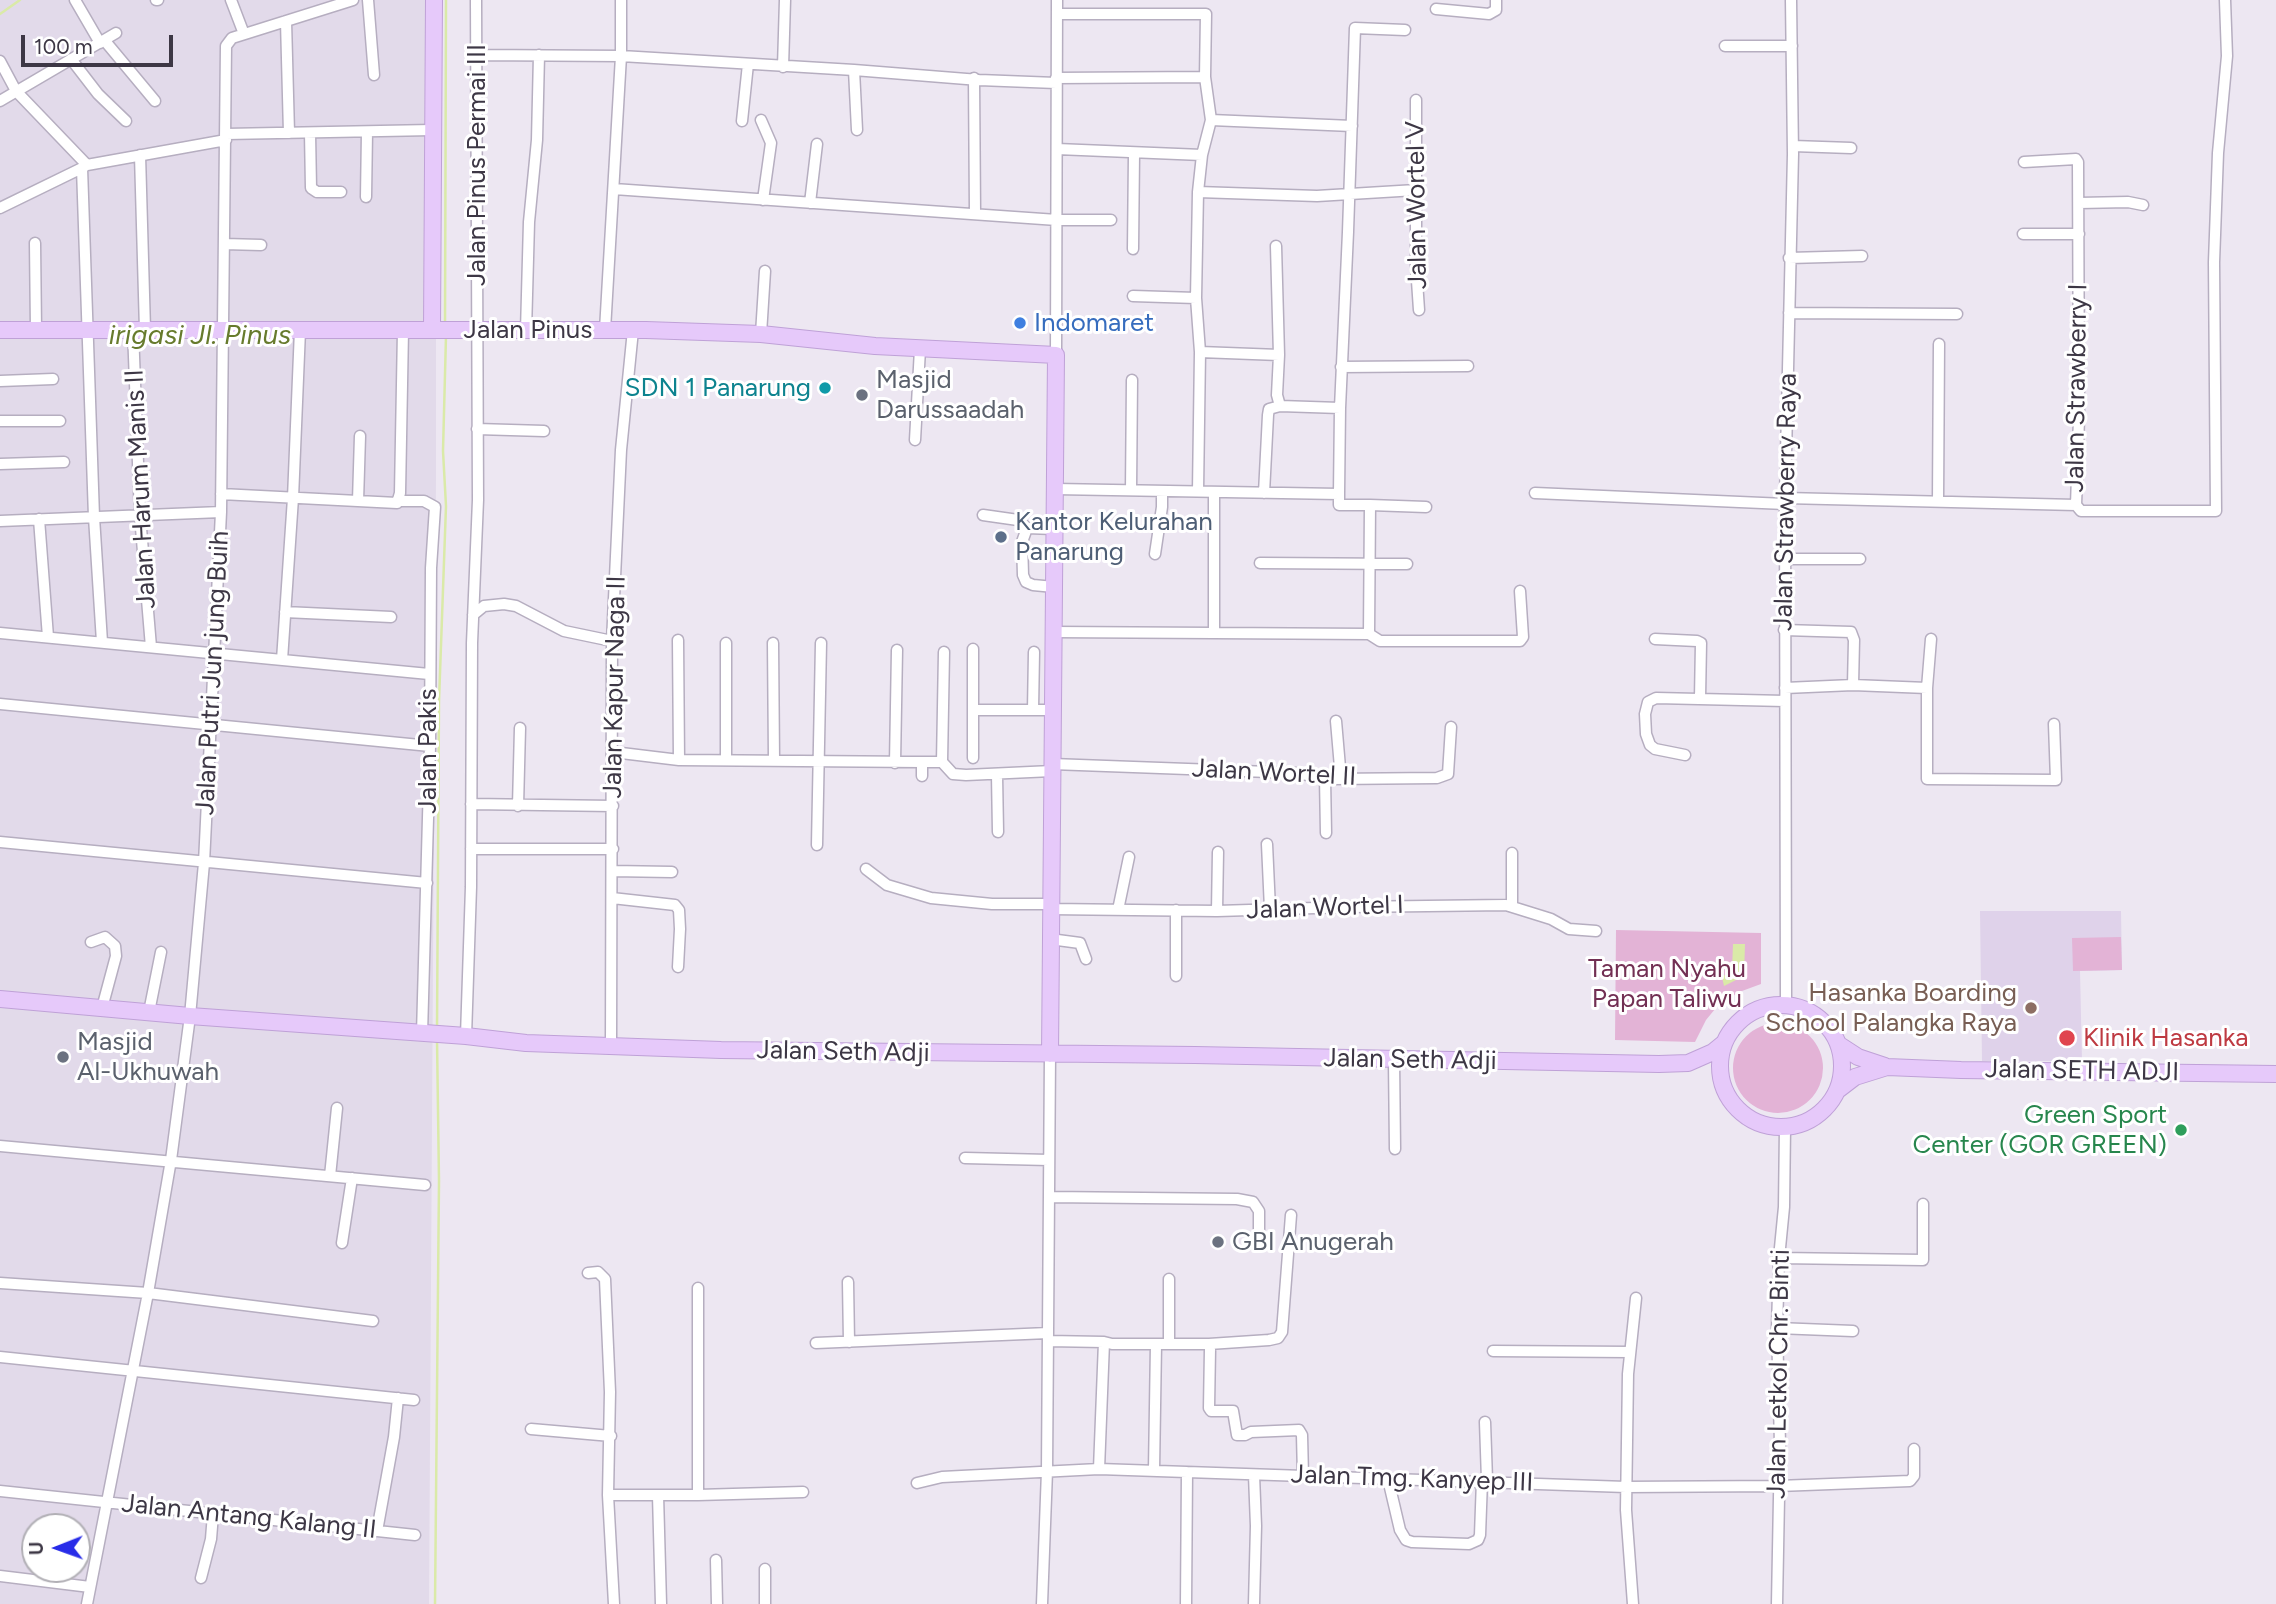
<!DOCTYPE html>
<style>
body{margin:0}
#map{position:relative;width:2276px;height:1604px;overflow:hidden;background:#ede7f2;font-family:Figtree,sans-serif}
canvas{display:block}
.north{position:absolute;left:21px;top:1513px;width:70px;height:70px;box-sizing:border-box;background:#fff;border:2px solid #b1afb5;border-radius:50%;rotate:269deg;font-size:19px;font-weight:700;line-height:28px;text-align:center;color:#3d3745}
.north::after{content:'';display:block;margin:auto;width:24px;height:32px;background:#282ce8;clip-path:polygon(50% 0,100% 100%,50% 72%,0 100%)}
.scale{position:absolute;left:21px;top:35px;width:152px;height:32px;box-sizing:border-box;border:4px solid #3d3745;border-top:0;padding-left:9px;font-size:21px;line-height:24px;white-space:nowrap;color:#3d3745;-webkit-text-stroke:5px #fff;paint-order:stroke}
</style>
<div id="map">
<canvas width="2276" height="1604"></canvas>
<div class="north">U</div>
<div class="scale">100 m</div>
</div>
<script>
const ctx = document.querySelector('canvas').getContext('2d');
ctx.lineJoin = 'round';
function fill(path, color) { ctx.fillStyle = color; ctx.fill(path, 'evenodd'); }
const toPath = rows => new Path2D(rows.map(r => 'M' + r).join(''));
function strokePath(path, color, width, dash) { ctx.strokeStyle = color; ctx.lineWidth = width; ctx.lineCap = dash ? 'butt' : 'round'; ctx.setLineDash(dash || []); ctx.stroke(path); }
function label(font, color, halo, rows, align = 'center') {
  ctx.font = font + ' Figtree,sans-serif'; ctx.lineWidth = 6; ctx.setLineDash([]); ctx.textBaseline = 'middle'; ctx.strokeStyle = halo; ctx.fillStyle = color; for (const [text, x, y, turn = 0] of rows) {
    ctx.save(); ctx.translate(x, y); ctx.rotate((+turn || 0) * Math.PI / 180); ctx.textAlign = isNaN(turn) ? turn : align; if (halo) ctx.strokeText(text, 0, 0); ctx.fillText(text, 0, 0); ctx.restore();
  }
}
fill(toPath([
 [0,0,436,0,436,477,429,1604,0,1604],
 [35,1527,77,1527,77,1569,35,1569]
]), '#e2daea');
fill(toPath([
 [1980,911,2121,911,2122,970,2080,971,2082,1061,1982,1061]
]), '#dfd2ea');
fill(toPath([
 [1616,930,1761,933,1761,984,1742,991,1720,1003,1706,1020,1695,1042,1615,1040],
 [2121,937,2122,970,2073,971,2072,938],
 '1733 1068a45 45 0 1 1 90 0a45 45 0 1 1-90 0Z'
]), '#e3b3d6');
fill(toPath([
 [1733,944,1745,944,1744,976,1724,986,1722,977,1732,970]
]), '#daeaa8');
strokePath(toPath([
 [0,14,20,0],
 [445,326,446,0],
 [437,1029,439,701,446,506,443,451,446,336],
 [435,1604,439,1181,437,1039]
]), '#daeaa8', 2.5);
const street = toPath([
 [75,0,100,43],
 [156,0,158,0],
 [231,0,244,34],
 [368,0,374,75],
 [1436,9,1489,14,1496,10,1496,0],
 [286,21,289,133],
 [105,41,155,101],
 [1725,46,1792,46],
 [478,55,621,56,854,70,979,80,1056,83],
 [71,59,98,94,126,121],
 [0,61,16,91,87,165],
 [783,67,785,0],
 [854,70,857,130],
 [974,78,975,213],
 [1056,78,1205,77,1206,14,1057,14],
 [1416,100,1416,266,1419,310],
 [0,101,116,33],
 [761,120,771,143,763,200],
 [1211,120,1352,126],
 [742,121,748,64],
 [310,133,311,188,317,192,341,192],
 [226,134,432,130],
 [1793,146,1851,148],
 [1057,149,1202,155,1198,192,1196,298],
 [140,155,145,330],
 [1202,155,1211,120,1205,77],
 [614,189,1057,220,1111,220],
 [1198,192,1317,196,1416,190],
 [366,197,367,132],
 [810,203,817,144],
 [2079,203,2128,202,2143,205],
 [0,208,82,168],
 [2023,234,2079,234],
 [35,243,36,330],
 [224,244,261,245],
 [1276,246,1279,355,1277,395,1280,406,1340,408],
 [1133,249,1134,154],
 [1789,258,1862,256],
 [1133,296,1196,298,1200,352,1198,491],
 [1789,313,1957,314],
 [133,330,140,516,151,647],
 [605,330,621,56,621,0],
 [526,331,529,222,537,140,539,55],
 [761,334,765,271],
 [1200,352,1279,355],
 [1056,355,1057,0],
 [1341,367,1468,366],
 [0,381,53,379],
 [0,421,60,421],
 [477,429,544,431],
 [915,440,920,349],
 [0,464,64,462],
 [1055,489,1339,494,1339,505,1370,505,1369,634,1214,633,1214,492],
 [1131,490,1132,380],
 [1264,493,1268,415,1269,409,1280,406],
 [1535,493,1785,504],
 [221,494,397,503,400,493,403,330],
 [1339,494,1340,408,1348,232,1355,28,1405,30],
 [1785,498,2076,505,2079,418,2078,162,2076,159,2024,162],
 [358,501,360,436],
 [399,501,424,501,435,507,431,568,430,746,422,1034],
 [1938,501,1939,344],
 [1370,505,1426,507],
 [2076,505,2081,511,2216,511,2214,262,2218,153,2227,56,2225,0],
 [983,515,1018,520,1027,528,1054,529],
 [39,519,48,637],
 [0,521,221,512],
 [1027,528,1022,542,1023,575,1026,582,1033,585,1054,587],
 [1155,554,1162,507,1162,491],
 [1785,559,1860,559],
 [1260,563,1407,564],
 [285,612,391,617],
 [473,615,484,606,504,604,516,606,564,631,612,641],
 [1784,630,1851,632,1854,640,1853,685],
 [1053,632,1214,633],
 [0,633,429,674],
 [1369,634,1380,641,1520,641,1523,637,1520,591],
 [1655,639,1697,641,1701,643,1700,698],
 [1931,639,1927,688,1927,779,2056,780,2054,724],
 [678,640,679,760],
 [102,642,94,517,82,168,87,165,226,140],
 [773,643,774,760],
 [282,660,293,498,300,330],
 [1785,688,1853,685,1927,688],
 [0,704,430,746],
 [973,710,1052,710],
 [1033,710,1034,652],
 [1336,721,1341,779],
 [613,752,679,760,922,762,922,776],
 [1685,755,1655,749,1650,745,1646,734,1645,714,1648,702,1656,698,1785,701],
 [973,758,973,649],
 [726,760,726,643],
 [922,762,942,762,953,774,966,775,1052,771],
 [942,762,944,652],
 [895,763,897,650],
 [1052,764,1296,773,1332,779,1437,778,1448,774,1451,727],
 [997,775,998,832],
 [1325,778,1326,833],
 [471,804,613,806],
 [518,806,520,728],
 [0,842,427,883],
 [1267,844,1270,909],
 [817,845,821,643],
 [471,849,613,849],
 [1512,853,1512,907],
 [866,869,887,885,931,898,992,904,1050,904],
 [612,871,672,872],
 [612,898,675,905,679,910,680,929,678,967],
 [1050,909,1217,911,1348,907,1506,905,1551,919,1569,929,1596,931],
 [1118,910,1129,857],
 [1217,911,1218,852],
 [1050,939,1080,943,1086,959],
 [91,942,105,937,115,946,116,956,102,1008],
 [1176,976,1176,910],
 [1786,1004,1785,498,1793,154,1791,0],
 [149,1012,161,952],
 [466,1036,471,887,472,643,478,500,476,0],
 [611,1045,612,641,621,450,633,330],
 [1394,1060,1395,1149],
 [0,1146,425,1185],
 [965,1158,1049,1160],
 [330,1176,337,1108],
 [1049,1197,1237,1199,1253,1202,1259,1211,1259,1244],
 [342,1243,352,1178],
 [1779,1258,1923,1260,1923,1204],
 [588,1273,598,1272,605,1279,610,1392,608,1495,614,1604],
 [848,1282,849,1342],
 [0,1283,148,1293,373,1321],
 [1777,1328,1853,1331],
 [1048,1341,1104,1342],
 [816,1343,1048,1333],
 [1169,1343,1169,1279],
 [1209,1344,1269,1340,1278,1338,1282,1332,1291,1215],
 [1493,1351,1630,1352],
 [0,1357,414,1400],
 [1485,1422,1487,1480],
 [531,1429,611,1436],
 [1099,1469,1104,1342,1112,1344,1209,1344,1210,1349,1209,1408,1211,1411,1233,1411,1237,1435,1245,1435,1251,1432,1299,1430,1302,1435,1303,1476],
 [1154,1470,1156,1344],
 [1388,1479,1400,1530,1406,1540,1412,1542,1469,1544,1478,1540,1480,1535,1482,1480],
 [917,1483,942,1477,1099,1469,1626,1487,1778,1486,1910,1481,1914,1476,1914,1449],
 [0,1491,415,1535],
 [608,1495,698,1495,698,1288],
 [658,1495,661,1604],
 [698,1495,803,1492],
 [377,1531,394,1437,398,1398],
 [716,1560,717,1604],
 [0,1576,90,1587],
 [201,1578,211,1539,213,1514],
 [87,1604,148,1293,171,1160,190,1016,204,863,221,512,226,46,232,38,353,0],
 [765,1604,765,1569],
 [1042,1604,1047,1471,1050,1054],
 [1186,1604,1187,1472],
 [1254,1604,1256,1526,1254,1475],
 [1633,1604,1626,1510,1628,1374,1636,1298],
 [1777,1604,1780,1444,1777,1328,1779,1258,1784,1207,1785,1127]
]);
const secondary = toPath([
 [0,330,646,330,761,334,875,346,1056,355,1050,1054],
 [432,330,434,0],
 [0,999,190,1016,466,1036,526,1043,721,1050,1195,1055,1659,1064,1688,1063,1713,1052,1724,1043],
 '1720 1066a61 61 0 1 1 122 0a61 61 0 1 1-122 0Z',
 [1838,1044,1858,1057,1885,1066],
 [1838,1090,1855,1077,1887,1067,1961,1070,2276,1074]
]);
strokePath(street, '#b6aec0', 13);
strokePath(secondary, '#bfa1d7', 18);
strokePath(street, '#fff', 10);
strokePath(secondary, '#e6c9fa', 16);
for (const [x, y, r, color] of [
 [1020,323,7,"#3f7fe0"],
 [825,388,7,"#0f9aa8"],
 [862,395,7,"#6b7280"],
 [1001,537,7,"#5c6f8a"],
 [2031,1008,7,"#8d6e63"],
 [2067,1038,9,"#e0444e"],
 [63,1057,7,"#6b7280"],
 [2181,1130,7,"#2e9e5b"],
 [1218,1242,7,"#6b7280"]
]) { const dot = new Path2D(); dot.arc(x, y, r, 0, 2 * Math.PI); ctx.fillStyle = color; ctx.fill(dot); strokePath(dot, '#fff', 2.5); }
label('26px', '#3d3745', '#fff', [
 ["Jalan Pinus Permai III",477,165,-90],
 ["Jalan Wortel V",1417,205,-91],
 ["Jalan Pinus",528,330],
 ["Jalan Strawberry I",2077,388,-89],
 ["Jalan Harum Manis II",141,489,-93],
 ["Jalan Strawberry Raya",1786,502,-89],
 ["Jalan Putri Jun jung Buih",213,673,-87],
 ["Jalan Kapur Naga II",615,687,-89],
 ["Jalan Pakis",428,751,-90],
 ["Jalan Wortel II",1274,773,3],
 ["Jalan Wortel I",1325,908,-2],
 ["Jalan Seth Adji",843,1052,1],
 ["Jalan Seth Adji",1410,1060,1],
 ["Jalan SETH ADJI",2082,1071,1],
 ["Jalan Letkol Chr. Binti",1779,1374,-89],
 ["Jalan Tmg. Kanyep III",1412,1479,2],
 ["Jalan Antang Kalang II",249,1517,6]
]);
label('26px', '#366cbe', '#fff', [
 ["Indomaret",1034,323]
], 'left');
label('26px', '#5b616d', '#fff', [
 ["Masjid",876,380],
 ["Darussaadah",876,410],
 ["Masjid",77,1042],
 ["Al-Ukhuwah",77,1072],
 ["GBI Anugerah",1232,1242]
], 'left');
label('26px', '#0d838f', '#fff', [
 ["SDN 1 Panarung",811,388]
], 'right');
label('26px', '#4e5e75', '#fff', [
 ["Kantor Kelurahan",1015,522],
 ["Panarung",1015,552]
], 'left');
label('26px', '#722f53', '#fff', [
 ["Taman Nyahu",1667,969],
 ["Papan Taliwu",1667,999]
]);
label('26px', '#785e54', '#fff', [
 ["Hasanka Boarding",2017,993],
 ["School Palangka Raya",2017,1023]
], 'right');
label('26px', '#be3a42', '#fff', [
 ["Klinik Hasanka",2083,1038]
], 'left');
label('26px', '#27864d', '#fff', [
 ["Green Sport",2167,1115],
 ["Center (GOR GREEN)",2167,1145]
], 'right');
label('italic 28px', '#677b2d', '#fff', [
 ["irigasi Jl. Pinus",200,336]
]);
</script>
